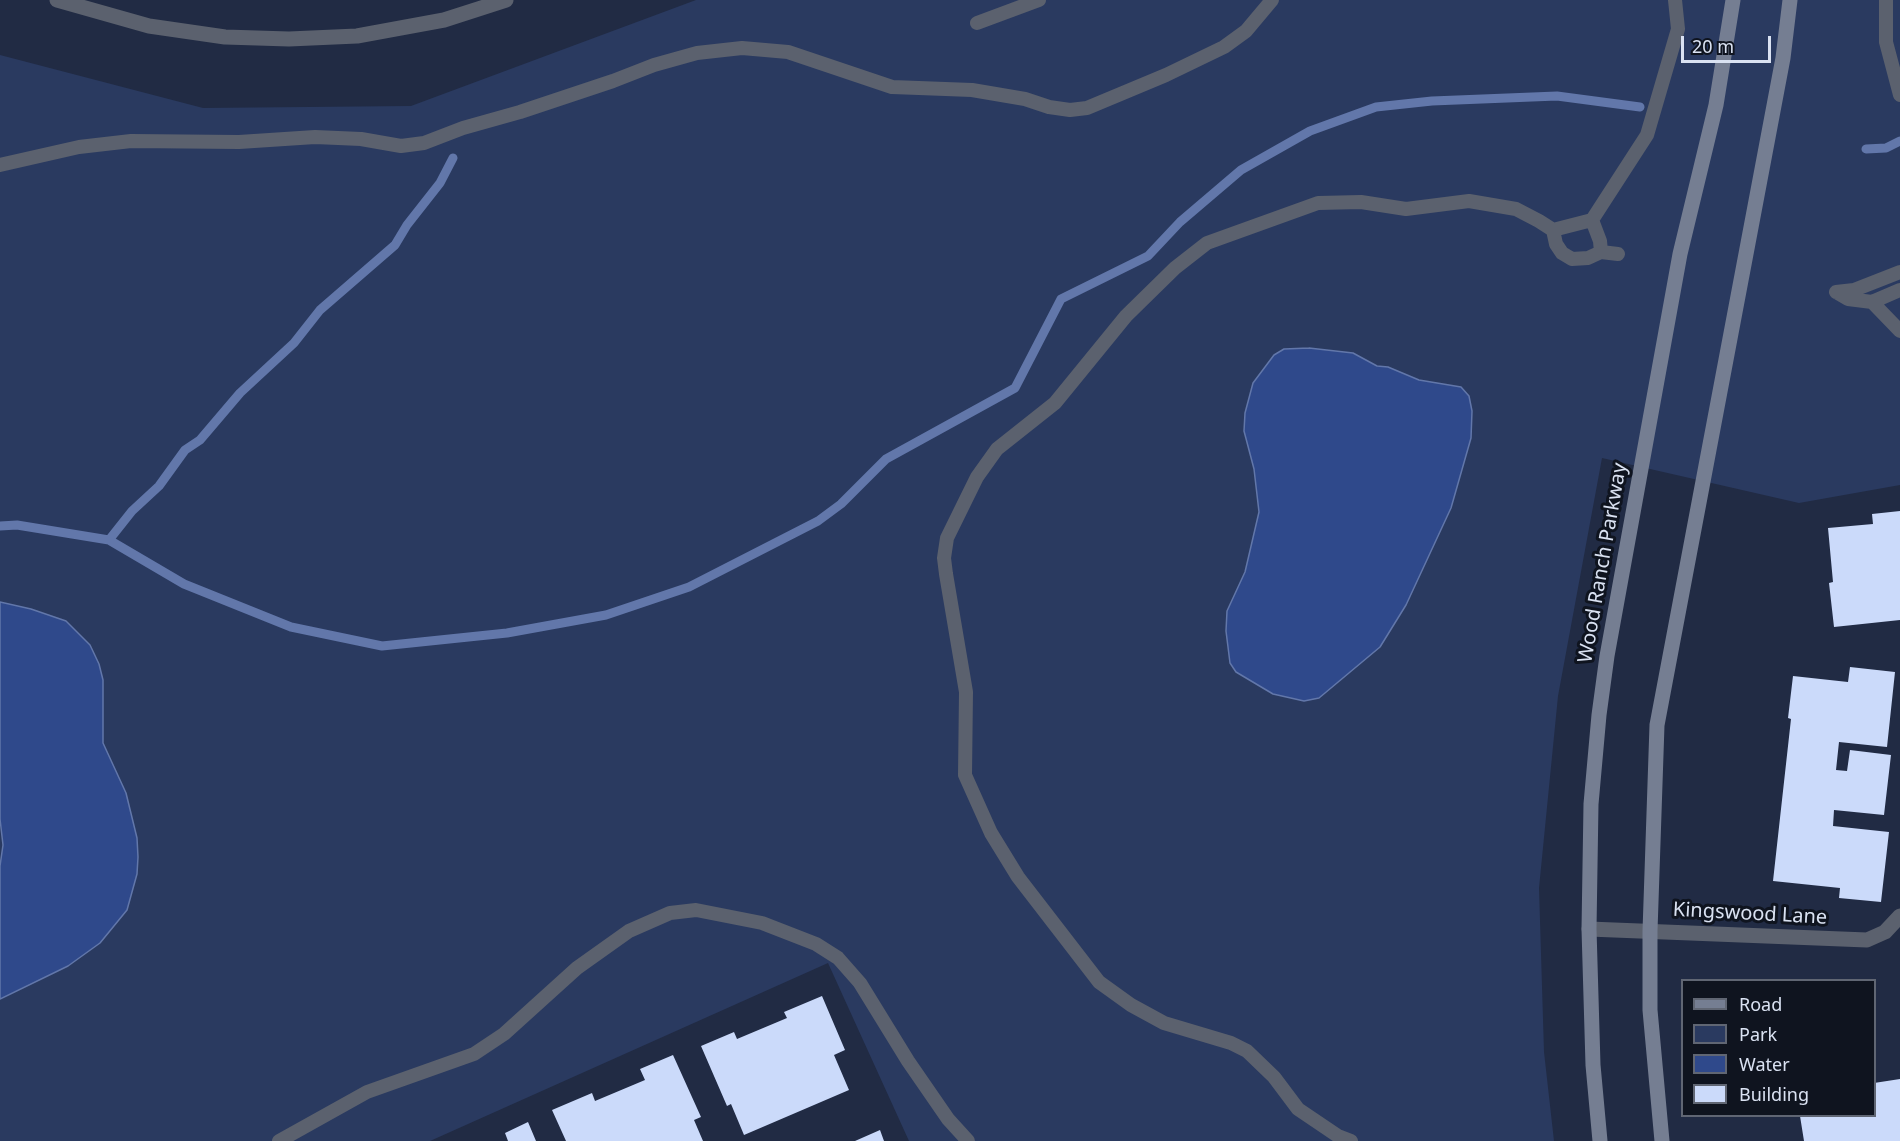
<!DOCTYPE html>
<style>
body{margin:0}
#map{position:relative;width:1900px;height:1141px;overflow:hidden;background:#212b44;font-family:"Noto Sans",sans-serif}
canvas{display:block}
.legend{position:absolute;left:1681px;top:979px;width:195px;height:138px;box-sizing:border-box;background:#0f141f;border:2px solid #606673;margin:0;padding:8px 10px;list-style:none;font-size:18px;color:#dae2f2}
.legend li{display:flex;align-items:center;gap:12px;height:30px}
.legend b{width:30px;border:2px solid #606673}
.scale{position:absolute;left:1681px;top:36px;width:90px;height:27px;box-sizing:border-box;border:3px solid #dae2f2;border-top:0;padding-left:8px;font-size:18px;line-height:21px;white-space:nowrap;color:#dae2f2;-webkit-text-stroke:4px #0f141f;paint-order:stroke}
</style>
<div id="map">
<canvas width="1900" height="1141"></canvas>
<ul class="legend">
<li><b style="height:8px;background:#757e92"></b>Road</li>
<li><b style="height:16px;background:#2a3a60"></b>Park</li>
<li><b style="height:16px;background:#2f498b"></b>Water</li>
<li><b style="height:16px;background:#cbdafa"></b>Building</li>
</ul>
<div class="scale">20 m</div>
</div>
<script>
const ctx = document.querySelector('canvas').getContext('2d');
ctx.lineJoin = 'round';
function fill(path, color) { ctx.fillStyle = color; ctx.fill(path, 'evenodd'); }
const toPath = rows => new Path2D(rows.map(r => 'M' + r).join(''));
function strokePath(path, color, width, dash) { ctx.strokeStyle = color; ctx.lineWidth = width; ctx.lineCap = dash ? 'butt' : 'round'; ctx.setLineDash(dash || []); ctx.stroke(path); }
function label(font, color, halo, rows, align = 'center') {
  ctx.font = font + ' "Noto Sans",sans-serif'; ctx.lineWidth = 6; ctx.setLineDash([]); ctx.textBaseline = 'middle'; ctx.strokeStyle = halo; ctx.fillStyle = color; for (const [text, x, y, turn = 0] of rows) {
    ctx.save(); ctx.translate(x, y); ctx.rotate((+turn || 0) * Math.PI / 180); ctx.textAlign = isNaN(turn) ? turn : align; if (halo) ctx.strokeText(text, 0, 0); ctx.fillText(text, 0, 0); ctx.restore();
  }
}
fill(toPath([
 [696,0,1900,0,1900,485,1799,503,1602,458,1558,696,1539,888,1544,1052,1554,1141,909,1141,828,963,430,1141,0,1141,0,55,203,108,411,106]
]), '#2a3a60');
const water = toPath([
 [1309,348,1353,353,1377,366,1388,367,1419,380,1461,387,1469,396,1472,411,1471,438,1451,508,1406,605,1380,647,1319,698,1304,701,1273,694,1236,672,1230,663,1226,631,1227,611,1245,572,1259,512,1254,469,1244,431,1245,413,1253,383,1274,355,1284,349,1309,348],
 [0,602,31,609,66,621,90,645,99,664,103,680,103,743,126,793,137,838,138,857,137,874,127,910,100,943,68,966,0,999,0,866,3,845,0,819,0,602]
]);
fill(water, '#2f498b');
strokePath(water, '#6277aa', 1.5);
strokePath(toPath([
 [1866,149,1886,148,1900,141],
 [0,526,17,525,109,540,184,584,291,627,382,646,507,633,606,615,689,587,818,521,841,504,886,459,1015,388,1061,299,1148,256,1180,222,1241,170,1310,131,1376,107,1432,101,1557,96,1640,107],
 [109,540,132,511,159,486,185,450,200,440,240,393,294,343,320,310,395,245,407,225,440,183,453,158]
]), '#6277aa', 9);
fill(toPath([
 [1900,511,1900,620,1834,627,1829,583,1833,582,1828,528,1873,524,1872,514],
 [1850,667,1895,672,1887,747,1839,742,1836,770,1847,771,1850,750,1891,755,1884,815,1834,810,1833,826,1889,832,1881,902,1839,898,1840,888,1773,881,1791,719,1788,718,1793,676,1848,682],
 [822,996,845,1050,834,1055,849,1090,744,1135,731,1104,727,1106,701,1046,734,1032,737,1039,787,1018,784,1012],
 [673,1055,701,1117,694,1120,703,1141,566,1141,552,1110,592,1093,595,1101,645,1080,640,1069],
 [1900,1079,1900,1141,1804,1141,1800,1116,1874,1116,1874,1083],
 [528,1122,536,1141,508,1141,505,1133],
 [880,1130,884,1141,855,1141]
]), '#cbdafa');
strokePath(toPath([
 [1886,0,1886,42,1900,95],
 [977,23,1039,0],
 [0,165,79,147,131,141,239,142,315,137,361,139,401,146,424,143,463,128,520,112,613,81,654,65,697,53,742,48,788,52,892,87,972,90,1025,99,1049,107,1070,110,1087,108,1166,75,1224,47,1246,31,1272,0],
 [1592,220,1647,135,1678,29,1675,0],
 [1553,230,1592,220,1600,241,1601,252,1618,254],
 [1836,292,1848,299,1872,302,1900,290],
 [1836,292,1854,290,1900,272],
 [1872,302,1900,331],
 [279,1141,367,1092,474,1054,504,1034,577,968,629,931,670,913,696,910,762,923,816,944,838,958,860,983,908,1061,948,1119,968,1141],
 [1351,1141,1338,1136,1298,1109,1274,1077,1247,1051,1231,1043,1164,1023,1131,1005,1099,982,1018,877,991,833,965,775,966,692,946,574,944,558,947,538,977,477,997,449,1055,403,1126,316,1175,268,1207,243,1318,203,1361,202,1406,209,1469,201,1516,209,1539,221,1553,230,1556,244,1562,253,1572,259,1588,258,1601,252]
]), '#5b616e', 14);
strokePath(toPath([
 [57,0,149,26,225,37,289,39,357,36,444,20,506,0],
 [1589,929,1867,940,1885,932,1900,916]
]), '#5b616e', 15);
strokePath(toPath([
 [1600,1141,1593,1065,1589,929,1591,804,1599,715,1607,656,1680,254,1716,105,1733,0],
 [1662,1141,1650,1010,1650,931,1657,725,1783,58,1790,0]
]), '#757e92', 15);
label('20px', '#dae2f2', '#0f141f', [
 ["Wood Ranch Parkway",1603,563,-80],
 ["Kingswood Lane",1750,914,3]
]);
</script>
